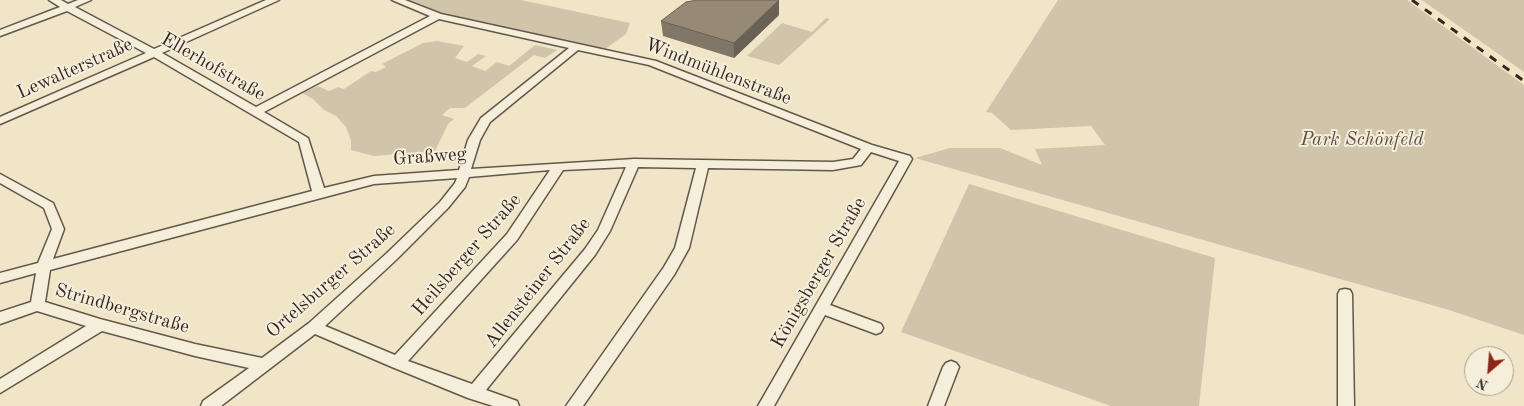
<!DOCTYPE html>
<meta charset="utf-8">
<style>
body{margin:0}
#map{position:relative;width:1524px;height:406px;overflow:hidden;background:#f0e5c7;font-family:"Old Standard TT",serif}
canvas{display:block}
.north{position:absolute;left:1464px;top:346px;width:50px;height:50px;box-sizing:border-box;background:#f5eedb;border:1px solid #a89f91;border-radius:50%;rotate:207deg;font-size:14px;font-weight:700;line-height:20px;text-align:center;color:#352821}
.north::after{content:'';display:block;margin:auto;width:18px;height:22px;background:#8f2418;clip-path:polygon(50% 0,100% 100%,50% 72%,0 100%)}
</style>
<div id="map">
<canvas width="1524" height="406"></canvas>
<div class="north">N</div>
</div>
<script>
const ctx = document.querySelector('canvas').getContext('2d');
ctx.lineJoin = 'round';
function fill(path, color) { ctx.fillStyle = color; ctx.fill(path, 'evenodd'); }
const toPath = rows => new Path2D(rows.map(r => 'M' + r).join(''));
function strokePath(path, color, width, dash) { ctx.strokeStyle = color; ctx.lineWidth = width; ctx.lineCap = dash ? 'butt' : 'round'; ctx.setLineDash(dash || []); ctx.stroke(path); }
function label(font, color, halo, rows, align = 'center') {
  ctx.font = font + ' "Old Standard TT",serif'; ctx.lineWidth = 4; ctx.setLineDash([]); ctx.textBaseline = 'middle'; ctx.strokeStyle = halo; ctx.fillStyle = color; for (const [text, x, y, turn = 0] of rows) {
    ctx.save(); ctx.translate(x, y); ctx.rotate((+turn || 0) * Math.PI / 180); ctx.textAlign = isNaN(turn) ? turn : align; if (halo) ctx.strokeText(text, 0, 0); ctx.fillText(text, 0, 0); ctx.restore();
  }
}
fill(toPath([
 [404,0,521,0,630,23,626,34,605,49,441,14],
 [1058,0,1407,0,1524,85,1524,335,1449,310,915,158,950,148,1000,148,1042,165,1035,149,1105,145,1091,126,1011,130,992,113,986,112],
 [1422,0,1524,0,1524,72,1433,8],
 [826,18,830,19,779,65,747,56,782,23,812,32],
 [437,41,464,46,455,58,467,62,478,54,486,56,472,66,485,71,497,62,509,66,535,45,557,50,545,58,534,55,465,108,450,108,442,115,454,119,448,124,435,151,374,156,351,150,351,140,346,127,336,116,324,110,313,99,302,93,318,86,329,91,338,87,344,89,371,71,376,72,386,67,382,64,423,43],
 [969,184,1215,258,1199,406,1111,406,901,332]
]), '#d0c5ab');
const minor = toPath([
 [49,0,61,0,68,4,78,0,91,0,75,7,154,49,266,0,279,0,162,53,256,107,430,16,392,0,405,0,441,14,656,61,872,145,910,156,912,159,830,305,881,324,883,328,881,332,876,334,825,315,774,406,758,406,899,161,871,152,861,165,833,170,708,168,689,248,674,275,583,406,566,406,664,267,675,248,696,168,638,167,610,231,595,255,486,390,517,401,519,406,493,406,468,398,392,367,315,334,221,406,201,406,203,401,249,368,195,356,102,331,0,393,0,379,86,326,37,311,0,324,0,312,31,302,36,273,0,283,0,273,38,263,52,229,44,208,0,183,0,174,53,203,64,229,53,259,312,191,299,142,154,57,0,124,0,117,146,53,67,11,0,36,0,30,60,7,49,0],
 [439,19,569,48,481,118,468,140,459,170,374,176,324,188,308,138,264,112,439,19],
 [578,50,649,65,861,149,853,159,833,162,634,159,471,169,480,140,490,122,578,50],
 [626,167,598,230,585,249,472,384,408,361,517,240,563,170,626,167],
 [550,170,507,234,395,355,325,326,397,259,448,208,465,187,469,177,550,170],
 [457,178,455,183,440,202,387,253,309,323,262,358,195,344,100,319,45,302,50,270,374,184,457,178],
 [1345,289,1350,290,1352,294,1354,406,1338,406,1338,294,1340,290,1345,289],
 [951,361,956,363,959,367,944,406,928,406,943,367,946,363,951,361]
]);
strokePath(minor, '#64574a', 3);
fill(minor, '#f5eedb');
strokePath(toPath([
 [1412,0,1524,81]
]), '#352821', 3, [8, 8]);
fill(toPath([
 [779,0,779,15,734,58,663,36,661,21]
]), '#817766');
fill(toPath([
 [779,0,779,15,734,58,734,43]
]), '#696153');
const building = toPath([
 [697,0,779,0,734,43,661,21,686,2,697,0]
]);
fill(building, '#968a77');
strokePath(building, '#696153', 1);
label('19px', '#352821', '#f5eedb', [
 ["Ellerhofstraße",213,67,30],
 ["Lewalterstraße",75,69,-24],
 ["Windmühlenstraße",718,72,21],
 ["Graßweg",430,157,-4],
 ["Heilsberger Straße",467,255,-49],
 ["Königsberger Straße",819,273,-60],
 ["Ortelsburger Straße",331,281,-41],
 ["Allensteiner Straße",538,283,-52],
 ["Strindbergstraße",122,309,16]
]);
label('italic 19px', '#5c4f44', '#f5eedb', [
 ["Park Schönfeld",1362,140]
]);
</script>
